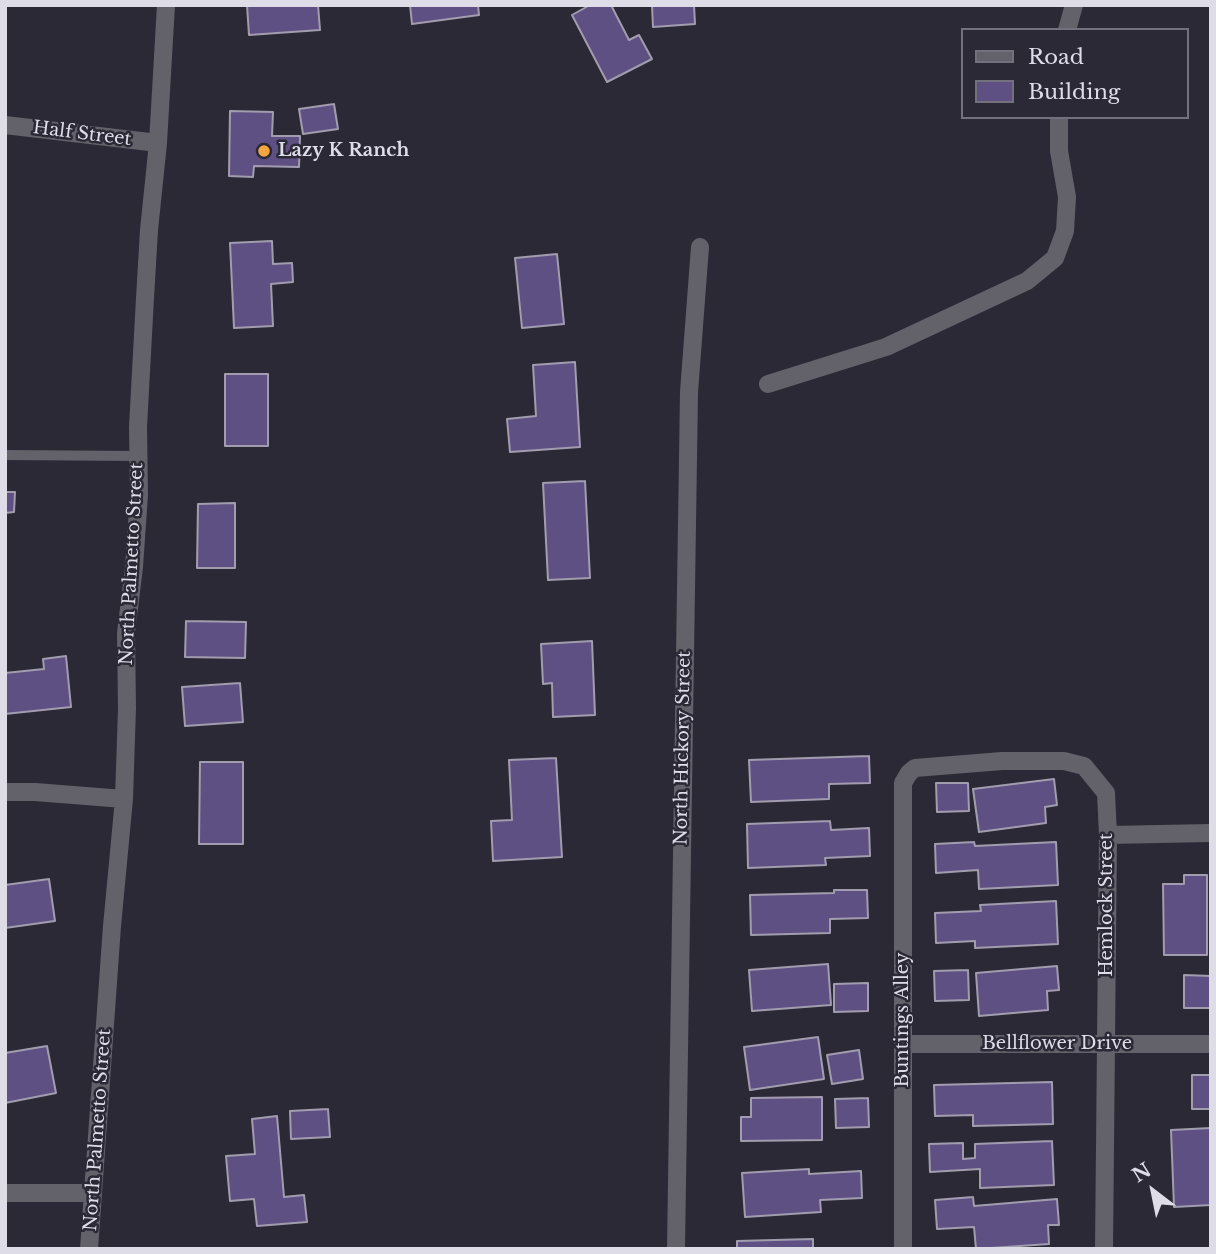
<!DOCTYPE html>
<style>
body{margin:0}
#map{position:relative;width:1216px;height:1254px;overflow:hidden;background:#2c2937;font-family:"Libre Baskerville",serif}
canvas{display:block}
.frame{position:absolute;inset:0;border:7px solid #dedce6;pointer-events:none}
.legend{position:absolute;left:961px;top:28px;width:228px;height:91px;box-sizing:border-box;background:#2c2937;border:2px solid #73717d;margin:0;padding:9px 12px;list-style:none;font-size:21px;color:#dedce6}
.legend li{display:flex;align-items:center;gap:14px;height:35px}
.legend b{width:35px;border:2px solid #73717d}
.north{position:absolute;left:1118px;top:1156px;width:70px;height:70px;-webkit-text-stroke:5px #2c2937;paint-order:stroke;rotate:328deg;font-size:19px;font-weight:700;line-height:28px;text-align:center;color:#dedce6}
.north::after{content:'';display:block;margin:auto;width:24px;height:32px;background:#dedce6;clip-path:polygon(50% 0,100% 100%,50% 72%,0 100%)}
</style>
<div id="map">
<canvas width="1216" height="1254"></canvas>
<div class="frame"></div>
<ul class="legend">
<li><b style="height:9px;background:#636169"></b>Road</li>
<li><b style="height:19px;background:#5e5082"></b>Building</li>
</ul>
<div class="north">N</div>
</div>
<script>
const ctx = document.querySelector('canvas').getContext('2d');
ctx.lineJoin = 'round';
function fill(path, color) { ctx.fillStyle = color; ctx.fill(path, 'evenodd'); }
const toPath = rows => new Path2D(rows.map(r => 'M' + r).join(''));
function strokePath(path, color, width, dash) { ctx.strokeStyle = color; ctx.lineWidth = width; ctx.lineCap = dash ? 'butt' : 'round'; ctx.setLineDash(dash || []); ctx.stroke(path); }
function label(font, color, halo, rows, align = 'center') {
  ctx.font = font + ' "Libre Baskerville",serif'; ctx.lineWidth = 5; ctx.setLineDash([]); ctx.textBaseline = 'middle'; ctx.strokeStyle = halo; ctx.fillStyle = color; for (const [text, x, y, turn = 0] of rows) {
    ctx.save(); ctx.translate(x, y); ctx.rotate((+turn || 0) * Math.PI / 180); ctx.textAlign = isNaN(turn) ? turn : align; if (halo) ctx.strokeText(text, 0, 0); ctx.fillText(text, 0, 0); ctx.restore();
  }
}
const building = toPath([
 [247,5,318,5,320,30,249,35,247,5],
 [410,5,478,5,479,15,412,24,410,5],
 [590,5,615,5,612,7,629,40,639,35,652,59,607,82,572,15,590,5],
 [652,5,694,5,695,24,653,27,652,5],
 [334,104,338,129,303,134,299,109,334,104],
 [230,111,273,112,272,136,300,136,299,167,254,166,253,177,229,176,230,111],
 [272,241,273,264,292,263,293,282,271,284,273,326,234,328,230,243,272,241],
 [557,254,564,324,522,328,515,258,557,254],
 [575,362,580,447,510,452,507,419,536,416,533,365,575,362],
 [225,374,268,374,268,446,225,446,225,374],
 [585,481,590,578,548,580,543,483,585,481],
 [5,492,15,492,14,512,5,513,5,492],
 [235,503,235,568,197,568,198,504,235,503],
 [186,621,246,622,245,658,185,657,186,621],
 [592,641,595,715,553,717,552,683,543,684,541,644,592,641],
 [66,656,71,707,5,714,5,673,44,669,43,659,66,656],
 [240,683,243,722,185,726,182,687,240,683],
 [869,756,870,783,829,784,829,799,751,802,749,760,869,756],
 [556,758,562,857,493,861,491,821,512,820,509,760,556,758],
 [200,762,243,762,243,844,199,844,200,762],
 [1054,779,1057,805,1045,807,1046,823,979,832,973,789,1054,779],
 [936,783,968,783,969,811,937,812,936,783],
 [830,821,831,830,869,828,870,856,825,858,826,865,748,868,747,824,830,821],
 [974,842,975,846,1056,842,1058,885,979,889,978,870,936,873,935,844,974,842],
 [1184,875,1207,875,1207,955,1164,955,1163,884,1184,884,1184,875],
 [49,879,55,921,5,928,5,885,49,879],
 [834,890,867,890,868,918,830,919,830,933,751,935,750,895,834,893,834,890],
 [1056,901,1058,944,975,948,975,941,936,943,935,913,981,911,980,905,1056,901],
 [828,964,831,1005,752,1011,749,970,828,964],
 [1057,966,1059,990,1047,991,1048,1010,979,1016,976,973,1057,966],
 [968,970,969,1000,935,1001,934,971,968,970],
 [1184,975,1211,976,1211,1008,1184,1008,1184,975],
 [868,983,868,1011,834,1012,834,984,868,983],
 [818,1037,824,1079,750,1090,744,1047,818,1037],
 [47,1046,56,1093,5,1103,5,1053,47,1046],
 [859,1050,863,1079,832,1084,827,1055,859,1050],
 [1192,1075,1211,1075,1211,1109,1192,1109,1192,1075],
 [1052,1082,1053,1124,973,1126,973,1115,935,1116,934,1085,1052,1082],
 [822,1097,822,1140,741,1141,741,1117,751,1117,751,1098,822,1097],
 [868,1098,869,1127,836,1128,835,1099,868,1098],
 [328,1109,330,1137,291,1139,290,1111,328,1109],
 [277,1116,284,1197,304,1195,307,1222,257,1226,254,1199,230,1201,226,1156,255,1154,252,1119,277,1116],
 [1211,1128,1211,1205,1174,1207,1171,1130,1211,1128],
 [1052,1141,1054,1185,980,1188,980,1169,930,1172,929,1144,963,1143,963,1159,975,1158,975,1144,1052,1141],
 [809,1169,809,1174,861,1171,862,1198,820,1200,821,1212,745,1217,742,1173,809,1169],
 [973,1197,974,1206,1057,1199,1059,1225,1048,1225,1049,1244,976,1249,974,1227,937,1229,935,1200,973,1197],
 [813,1239,813,1249,737,1249,737,1241,813,1239]
]);
fill(building, '#5e5082');
strokePath(building, '#a19daf', 2);
strokePath(toPath([
 [5,455,138,456]
]), '#636169', 10);
strokePath(toPath([
 [1067,30,1074,5],
 [5,125,158,143],
 [768,384,886,347,1027,281,1055,258,1065,231,1067,197,1059,151,1059,117],
 [5,792,35,792,124,799],
 [1108,835,1211,833],
 [903,1044,1211,1044],
 [5,1193,92,1193],
 [89,1249,112,926,124,799,127,708,126,633,134,567,139,495,138,427,145,298,149,230,158,143,166,5],
 [676,1249,689,392,700,247],
 [903,1249,903,783,909,773,915,768,1002,761,1064,761,1084,766,1106,793,1108,835,1104,1249]
]), '#636169', 18);
for (const [x, y, r, color] of [
 [264,151,7,"#f2a541"]
]) { const dot = new Path2D(); dot.arc(x, y, r, 0, 2 * Math.PI); ctx.fillStyle = color; ctx.fill(dot); strokePath(dot, '#2c2937', 2.5); }
label('18px', '#dedce6', '#2c2937', [
 ["Half Street",82,134,7],
 ["North Palmetto Street",132,564,-87],
 ["North Hickory Street",683,748,-89],
 ["Hemlock Street",1107,905,-90],
 ["Buntings Alley",903,1020,-90],
 ["Bellflower Drive",1057,1044],
 ["North Palmetto Street",98,1130,-86]
]);
label('bold 18px', '#dedce6', '#2c2937', [
 ["Lazy K Ranch",278,151]
], 'left');
</script>
